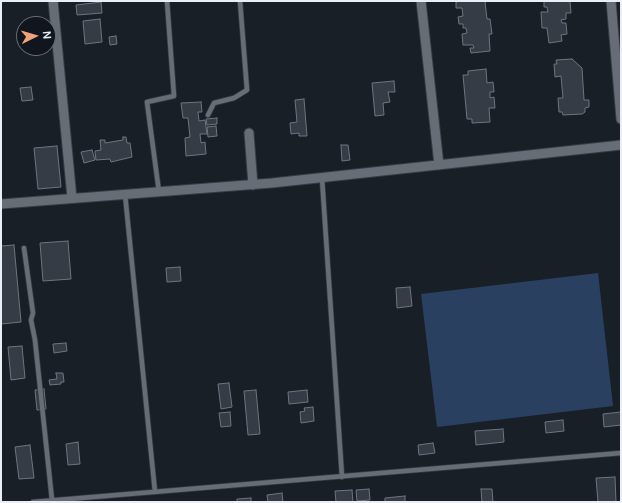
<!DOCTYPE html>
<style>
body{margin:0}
#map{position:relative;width:622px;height:503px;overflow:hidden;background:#191f27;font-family:Manrope,sans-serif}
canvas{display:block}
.frame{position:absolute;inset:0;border:2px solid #ebeff5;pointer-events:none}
.north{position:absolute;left:16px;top:16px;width:40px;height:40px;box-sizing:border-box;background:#10151e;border:1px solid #686c74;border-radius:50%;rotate:85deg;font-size:11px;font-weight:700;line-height:16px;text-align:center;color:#ebeff5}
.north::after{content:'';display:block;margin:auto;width:14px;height:18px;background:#f0a279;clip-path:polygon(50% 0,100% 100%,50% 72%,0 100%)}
</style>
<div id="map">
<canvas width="622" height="503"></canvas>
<div class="frame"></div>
<div class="north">N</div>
</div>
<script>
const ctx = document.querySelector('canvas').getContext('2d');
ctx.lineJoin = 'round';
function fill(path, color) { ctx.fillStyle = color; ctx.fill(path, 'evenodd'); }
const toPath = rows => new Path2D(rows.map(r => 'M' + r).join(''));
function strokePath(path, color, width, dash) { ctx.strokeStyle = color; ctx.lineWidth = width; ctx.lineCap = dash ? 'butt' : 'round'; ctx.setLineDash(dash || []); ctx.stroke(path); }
fill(toPath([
 [598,273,613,406,437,427,421,294]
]), '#2a4061');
const building = toPath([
 [461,1,489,1,485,2,487,19,490,19,492,34,489,34,490,51,471,53,470,48,474,48,473,45,463,45,462,34,467,33,466,28,463,28,463,24,459,24,458,17,463,16,462,8,456,8,456,2,461,1],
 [544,1,570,1,571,13,566,13,566,19,561,20,562,23,566,23,567,34,561,35,562,41,549,43,547,28,542,28,541,12,548,12,547,7,544,7,544,1],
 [101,2,102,13,77,15,76,5,101,2],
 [100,19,102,42,85,44,83,21,100,19],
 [116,36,117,44,110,45,109,37,116,36],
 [572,59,582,68,584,100,589,100,589,107,585,108,585,112,582,114,563,115,562,112,559,112,558,98,563,98,561,76,555,77,554,64,557,64,556,60,572,59],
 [486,69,487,83,493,82,494,92,490,92,490,98,494,97,495,108,489,108,490,122,472,123,472,119,467,119,463,75,468,75,468,71,486,69],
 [394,81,395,92,388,92,390,102,383,103,384,115,375,116,372,83,394,81],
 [31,87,33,100,22,101,20,88,31,87],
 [304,99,307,136,299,136,299,133,291,134,290,123,297,122,295,100,304,99],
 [201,102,202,112,198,112,199,121,205,120,207,134,200,134,201,143,205,142,206,154,186,156,185,138,190,137,188,118,183,118,181,103,201,102],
 [217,118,217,124,207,125,206,119,217,118],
 [216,126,217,136,208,137,207,127,216,126],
 [123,137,126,137,127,143,130,143,132,157,111,162,110,159,96,160,95,151,101,150,100,140,105,140,105,143,123,140,123,137],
 [341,145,348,145,350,160,342,161,341,145],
 [57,146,61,187,38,189,34,148,57,146],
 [92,150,95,160,84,163,81,152,92,150],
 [68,241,71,279,43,281,40,243,68,241],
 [14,245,21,322,1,324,1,246,14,245],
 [180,267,181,281,167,282,166,268,180,267],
 [410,287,412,306,397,308,396,288,410,287],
 [66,343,67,351,54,353,53,344,66,343],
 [22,346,25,378,11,380,8,347,22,346],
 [56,373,63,373,64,382,61,382,61,384,50,385,49,380,57,379,56,373],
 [229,383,232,407,221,409,218,384,229,383],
 [44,389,46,409,37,410,35,390,44,389],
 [256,390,260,434,248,435,244,391,256,390],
 [307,390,308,402,289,404,288,392,307,390],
 [313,407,314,421,301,423,300,412,305,411,304,408,313,407],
 [230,412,231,426,221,427,219,413,230,412],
 [621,412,621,425,604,427,603,414,621,412],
 [563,420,564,431,546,433,545,422,563,420],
 [503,429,504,442,476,445,475,431,503,429],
 [78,442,80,464,68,465,66,444,78,442],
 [433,443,435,453,419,455,418,445,433,443],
 [30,445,34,478,19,479,15,447,30,445],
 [615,477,616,502,598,502,596,478,615,477],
 [369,489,370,500,357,501,356,490,369,489],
 [481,489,492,489,493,502,482,502,481,489],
 [352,490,353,502,336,502,335,491,352,490],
 [282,493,283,502,268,502,267,495,282,493],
 [405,496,405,502,385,502,385,498,405,496],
 [251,498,251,502,237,502,237,499,251,498]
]);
fill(building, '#363c46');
strokePath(building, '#6e7580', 1);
const lane = toPath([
 [208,115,214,103,234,98,247,90,240,1],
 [322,178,342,477],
 [159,192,147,102,174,96,167,1],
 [125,194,155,492],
 [24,248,33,313,31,320,35,340,52,500],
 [33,502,621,453]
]);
const street = toPath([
 [53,1,72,198],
 [421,1,439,165],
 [611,1,621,119],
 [249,133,253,185],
 [1,204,272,183,621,145]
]);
strokePath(lane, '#383b42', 6);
strokePath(street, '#383b42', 11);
strokePath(lane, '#666d77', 4.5);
strokePath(street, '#666d77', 9);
</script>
